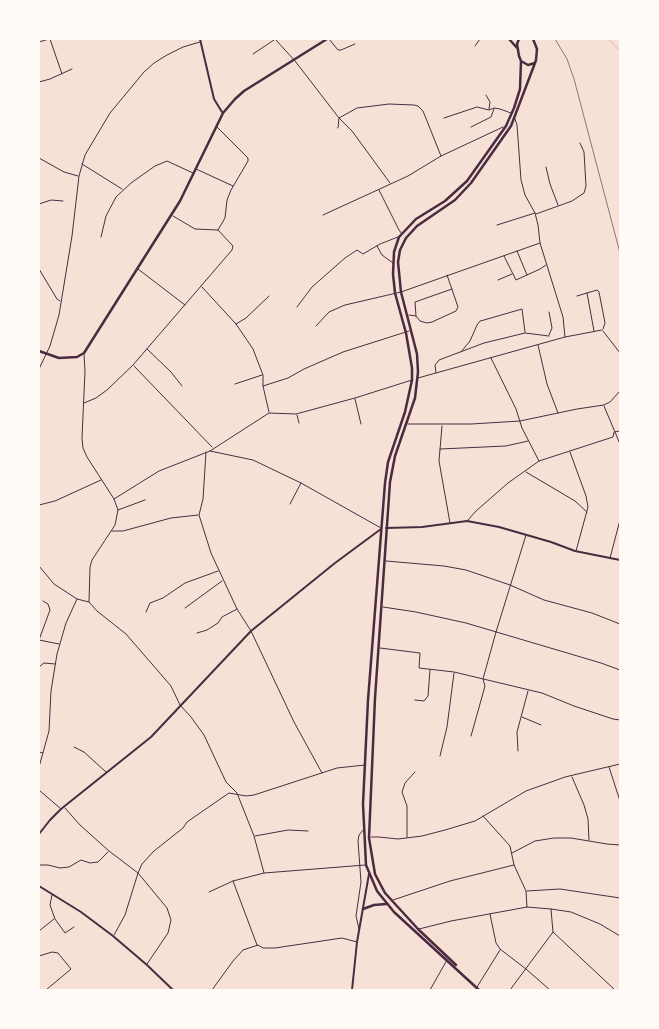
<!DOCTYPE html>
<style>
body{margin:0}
#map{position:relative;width:659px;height:1029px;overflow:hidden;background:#f7e1d7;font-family:"PT Sans Narrow",sans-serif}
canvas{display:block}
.frame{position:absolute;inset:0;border:40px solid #fffaf5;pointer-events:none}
</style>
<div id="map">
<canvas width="659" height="1029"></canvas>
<div class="frame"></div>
</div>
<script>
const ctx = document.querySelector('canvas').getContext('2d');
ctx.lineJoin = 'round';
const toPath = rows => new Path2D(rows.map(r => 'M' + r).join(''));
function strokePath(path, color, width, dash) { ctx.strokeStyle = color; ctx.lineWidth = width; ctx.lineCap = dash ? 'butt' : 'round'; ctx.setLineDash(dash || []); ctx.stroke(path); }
strokePath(toPath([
 [608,39,620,51],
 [620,103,620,110]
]), '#dcb8b0', 1);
strokePath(toPath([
 [50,39,62,74],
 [275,39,295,61,339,118,352,131,390,183],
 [329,39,338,50,341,50,355,44],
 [39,42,49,39],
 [475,46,480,39],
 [253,54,274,40],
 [39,82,50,79,72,69],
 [486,95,490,102,489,109],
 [444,118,477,107,489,110,494,108,500,109,511,113],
 [515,119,517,125,521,180,525,195,535,213,538,225,540,243,563,317,565,337],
 [217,127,248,158,248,161,231,190,227,200,225,218,218,230],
 [471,127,491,117,494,109],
 [338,128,339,118,357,108,389,104,414,105,418,106,423,111,441,156],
 [39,158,64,172,78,176],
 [82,164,122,189],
 [546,167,550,184,558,205],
 [196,169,233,186],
 [379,190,399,230,402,234],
 [39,204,51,200,63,201],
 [536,214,572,201,584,193,586,186,584,152,580,143],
 [323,215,408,176,441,156,503,127],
 [497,225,535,213],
 [101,237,106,216,116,197,131,183,155,166,167,161,193,173],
 [377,246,382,255,393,263],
 [517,251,527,275],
 [504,256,516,280,540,269,546,265],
 [39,269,57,299,60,301],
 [138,269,185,305],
 [498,280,512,274],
 [202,287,236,324,253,349,263,375,263,386,269,412],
 [587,293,594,331],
 [577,296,597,290,599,292,605,323,603,329],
 [297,307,312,287,345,258,357,250,363,254,380,244,398,237],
 [409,315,416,316,420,321,427,323,432,322,456,311,458,307,447,275],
 [416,316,415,302,452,289],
 [236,324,246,318,269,296],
 [316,326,329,312,345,305,401,292,540,243],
 [603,331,620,353],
 [549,335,552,328,549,312],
 [538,345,547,384,558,413],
 [147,349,171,372,182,386],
 [461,352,470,341,477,325,480,321,484,320,522,309,525,332],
 [84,354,85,371,82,438,83,448,87,457,114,499,118,510,115,525,92,560,90,567,89,602],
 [491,358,516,409,522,428,539,461],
 [134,366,212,447],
 [39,369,50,346,59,315,72,236,79,176,85,155,110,113,144,72,154,63,167,55,183,47,200,42],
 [436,373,435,365,439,360,484,343,525,333,549,336],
 [418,378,565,337,602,330],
 [235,384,262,375],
 [263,386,288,378,304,369,343,352,409,331],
 [355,399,361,424],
 [84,403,96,398,107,390,133,365,232,250,233,246,218,230,195,229,173,216],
 [604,406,620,444],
 [297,415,299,423],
 [408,424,471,424,520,421,577,409,604,405,610,402,620,391],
 [442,426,439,461,450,523],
 [440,449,506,446,528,441],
 [210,451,253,460,301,483,381,528],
 [206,452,203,499,199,515,211,553,237,609,251,631,294,722,322,773],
 [570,452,586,496,588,507,576,551],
 [526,472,575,501,587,512],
 [114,499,159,471,210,451,269,413,296,414,355,398,412,380],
 [290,504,301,483],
 [39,505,55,501,101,480],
 [118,510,145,500],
 [468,520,476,511,508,483,539,461,613,437,614,432,620,431],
 [112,531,123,531,171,518,198,515],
 [610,558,620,520],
 [386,561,444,566,466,570,510,585,544,600,592,613,620,624],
 [39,566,54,584,77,599,89,602,97,611,126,634,171,686,180,705,191,717,204,735,226,782,237,793,254,836,264,873],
 [383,607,416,612,466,623,601,663,620,670],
 [185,608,222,581],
 [146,612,150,603,163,598,185,583,218,571],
 [197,633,207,630,218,623,222,617,237,609],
 [39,640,50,610,48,604,43,601],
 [39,640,59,644],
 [380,648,420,653,419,668,454,672,542,693,574,706,613,719,620,720],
 [39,667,44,663,55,664],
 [415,700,424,701,428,696,430,670],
 [522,717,541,725],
 [471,736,485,686,483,679,496,632,526,535],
 [74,747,84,752,106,772],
 [518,751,517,732,528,691],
 [39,752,43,753],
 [440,756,447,727,454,673],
 [39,767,49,731,51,691,57,654,66,623,77,599],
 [609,767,620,801],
 [572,777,584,805,588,819,589,840],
 [39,790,61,809],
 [65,808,80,825,109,851,138,873,167,908,171,920,168,933,147,964],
 [483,816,510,846,514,865,526,891,527,907],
 [255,836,288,830,308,831],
 [371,837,379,837,398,839,422,836,445,830,475,821,526,791,565,777,620,764],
 [407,837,407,806,402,792,405,783,415,772],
 [512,853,535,841,554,838,571,838,607,844,620,845],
 [39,865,48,865,60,868,69,867,81,860,90,863,98,862,108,852],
 [233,881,257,945],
 [527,891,560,889,620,898],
 [209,892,233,881,264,873,365,865],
 [52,895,50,905,55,919,65,933,74,927],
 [393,900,450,881,514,865],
 [490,914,496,943,500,949,526,969,550,990],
 [359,929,356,916,361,882,358,841,359,835,364,829],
 [419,929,451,921,527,907,551,909,571,912,600,924,620,936],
 [39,931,54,919],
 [553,932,615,990],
 [114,935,125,915,138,873,142,864,154,851,183,828,187,822,229,793,246,796,254,795,337,768,365,765],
 [39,956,52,952,58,953,71,969,46,990],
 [477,987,500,950],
 [212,990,233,961,243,950,258,945,263,948,275,948,342,938,357,942],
 [430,990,447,960],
 [510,990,553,932,551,909]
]), '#4a2c40', 1);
strokePath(toPath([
 [200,39,214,99,222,112],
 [386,528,422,527,467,521,499,527,551,542,575,551,620,560],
 [39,834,50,820,61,809,151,737,251,631,335,563,381,529]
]), '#4a2c40', 2);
strokePath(toPath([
 [39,886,81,912,113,936,147,965,173,990],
 [352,990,357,942,369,874]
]), '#4a2c40', 2);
strokePath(toPath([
 [509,39,518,49],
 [519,39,517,44,519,56,521,61,528,65,535,63,536,60,537,49,533,39],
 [39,351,59,358,77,357,84,353,180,201,223,113,235,99,244,91,327,39],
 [363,909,374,905,386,904],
 [456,965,418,929,385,893,375,874,369,838,375,698,390,482,395,456,415,398,418,372,417,354,401,292,398,262,400,250,406,238,417,226,455,200,471,183,511,126,535,63],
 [479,990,394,912,377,891,366,865,363,804,368,700,385,483,388,462,405,412,412,380,412,368,406,333,395,293,393,274,394,252,399,237,416,219,445,201,467,181,506,126,514,108,520,89,521,61]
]), '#4a2c40', 2.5);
strokePath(toPath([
 [555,39,567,59,574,79,620,253]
]), '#8f747c', 1);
</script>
